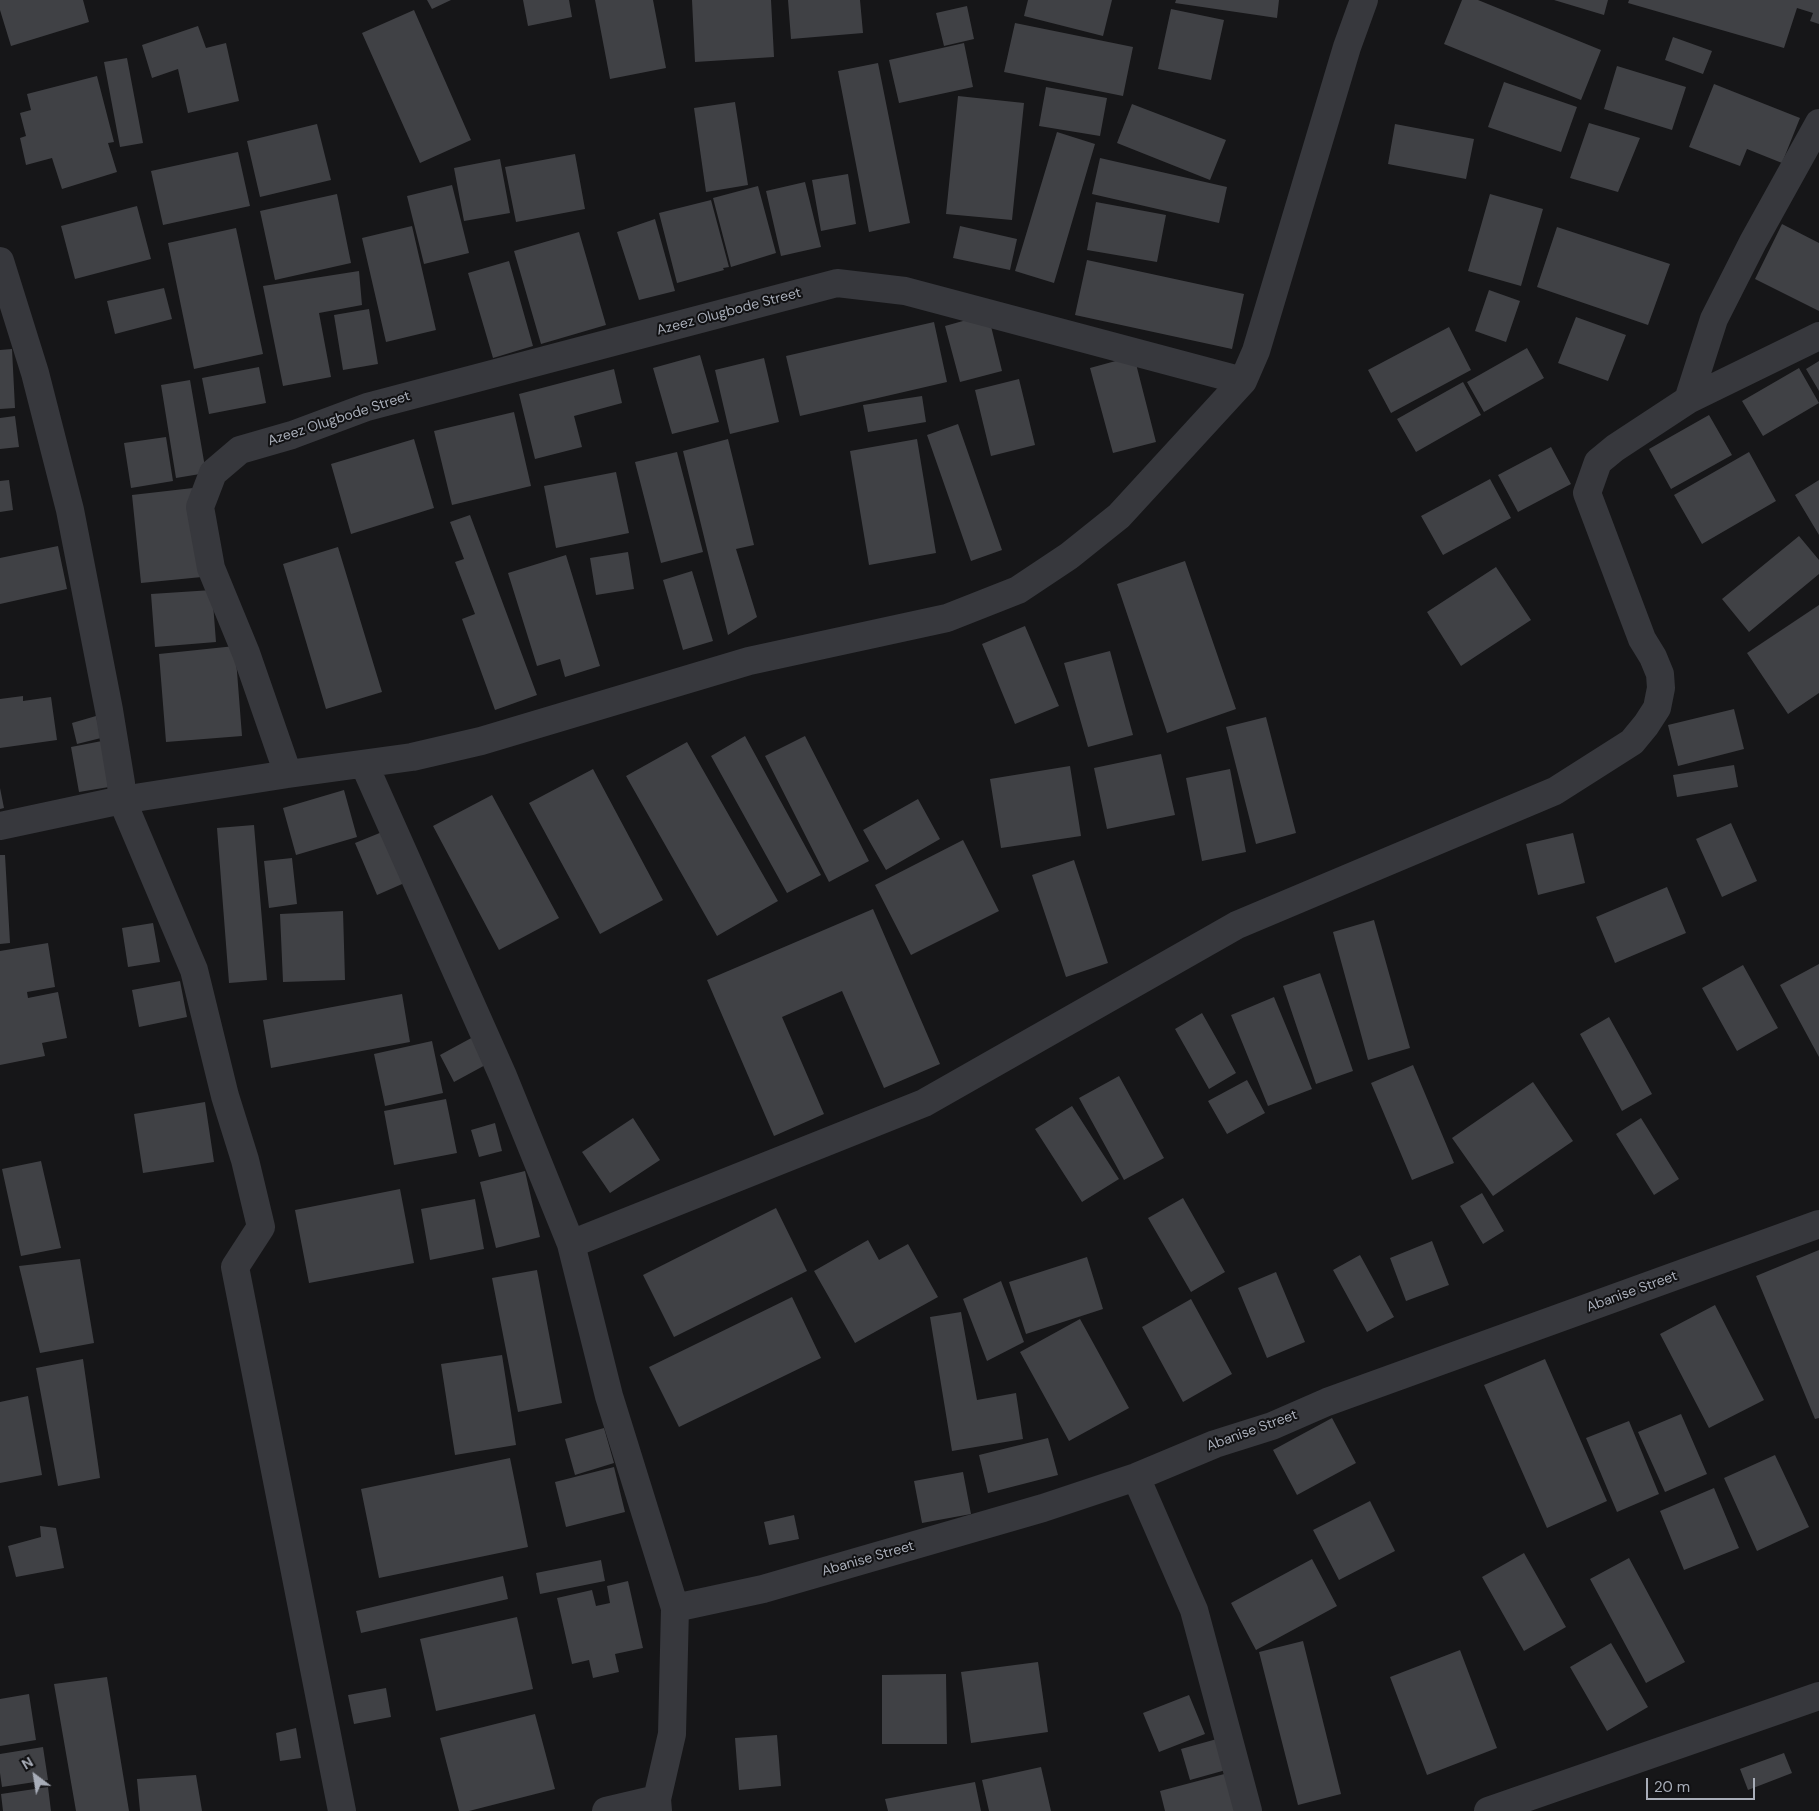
<!DOCTYPE html>
<style>
body{margin:0}
#map{position:relative;width:1819px;height:1811px;overflow:hidden;background:#161618;font-family:"DM Sans",sans-serif}
canvas{display:block}
.north{position:absolute;left:10px;top:1751px;width:50px;height:50px;-webkit-text-stroke:4px #111113;paint-order:stroke;rotate:329deg;font-size:14px;font-weight:700;line-height:20px;text-align:center;color:#a8adb8}
.north::after{content:'';display:block;margin:auto;width:18px;height:22px;background:#a8adb8;clip-path:polygon(50% 0,100% 100%,50% 72%,0 100%)}
.scale{position:absolute;left:1646px;top:1778px;width:109px;height:22px;box-sizing:border-box;border:2px solid #a8adb8;border-top:0;padding-left:6px;font-size:15px;line-height:18px;white-space:nowrap;color:#a8adb8;-webkit-text-stroke:4px #111113;paint-order:stroke}
</style>
<div id="map">
<canvas width="1819" height="1811"></canvas>
<div class="north">N</div>
<div class="scale">20 m</div>
</div>
<script>
const ctx = document.querySelector('canvas').getContext('2d');
ctx.lineJoin = 'round';
function fill(path, color) { ctx.fillStyle = color; ctx.fill(path, 'evenodd'); }
const toPath = rows => new Path2D(rows.map(r => 'M' + r).join(''));
function strokePath(path, color, width, dash) { ctx.strokeStyle = color; ctx.lineWidth = width; ctx.lineCap = dash ? 'butt' : 'round'; ctx.setLineDash(dash || []); ctx.stroke(path); }
function label(font, color, halo, rows, align = 'center') {
  ctx.font = font + ' "DM Sans",sans-serif'; ctx.lineWidth = 4; ctx.setLineDash([]); ctx.textBaseline = 'middle'; ctx.strokeStyle = halo; ctx.fillStyle = color; for (const [text, x, y, turn = 0] of rows) {
    ctx.save(); ctx.translate(x, y); ctx.rotate((+turn || 0) * Math.PI / 180); ctx.textAlign = isNaN(turn) ? turn : align; if (halo) ctx.strokeText(text, 0, 0); ctx.fillText(text, 0, 0); ctx.restore();
  }
}
fill(toPath([
 [0,0,83,0,89,22,11,46,0,10],
 [427,0,451,0,432,9],
 [523,0,569,0,572,17,528,26],
 [595,0,653,0,666,68,610,79],
 [692,0,771,0,774,57,695,62],
 [788,0,860,0,863,33,791,39],
 [1028,0,1112,0,1103,36,1024,16],
 [1176,0,1279,0,1277,18,1175,3],
 [1462,0,1478,0,1601,50,1581,100,1444,44],
 [1554,0,1608,0,1604,15],
 [1629,0,1819,0,1819,24,1810,21,1813,13,1797,8,1784,48,1628,3],
 [967,6,974,39,944,46,936,13],
 [1171,9,1224,20,1211,80,1158,69],
 [414,10,471,140,420,163,362,33],
 [1015,23,1133,47,1123,96,1004,72],
 [198,26,206,48,226,43,239,101,188,113,178,69,152,78,142,45],
 [1673,37,1712,51,1703,74,1665,60],
 [964,43,973,87,899,103,889,60],
 [127,58,143,143,120,147,104,62],
 [878,63,910,223,869,232,838,71],
 [1617,66,1686,87,1672,130,1604,109],
 [97,76,114,142,108,143,117,172,62,189,52,158,26,165,20,138,26,136,20,113,31,110,27,94],
 [1504,82,1577,107,1561,152,1488,127],
 [1714,84,1800,118,1782,163,1747,149,1740,166,1689,147],
 [1046,87,1107,98,1100,136,1039,126],
 [958,96,1024,103,1012,220,946,214],
 [735,102,748,185,706,192,694,108],
 [1132,104,1226,140,1210,180,1117,143],
 [1589,123,1640,138,1618,192,1570,178],
 [317,124,331,180,260,197,247,141],
 [1395,124,1474,139,1466,179,1388,164],
 [1057,132,1095,144,1054,283,1015,271],
 [238,152,250,206,163,225,151,171],
 [575,154,585,209,516,222,505,167],
 [1100,158,1227,187,1219,223,1092,194],
 [500,159,510,213,464,221,454,168],
 [848,174,856,224,821,231,812,180],
 [805,182,821,247,781,256,766,191],
 [452,185,469,253,424,264,407,196],
 [758,186,776,253,731,267,713,198],
 [337,194,351,263,275,280,260,211],
 [1490,194,1543,209,1521,286,1468,271],
 [711,200,729,267,723,268,724,270,677,283,659,213],
 [1096,202,1166,215,1157,262,1087,250],
 [137,206,151,259,75,279,61,226],
 [655,219,675,291,639,300,617,232],
 [1782,224,1819,243,1819,311,1755,279],
 [412,226,436,330,386,342,362,238],
 [960,226,1017,239,1010,270,953,258],
 [1557,227,1670,264,1648,325,1537,287],
 [236,228,263,354,194,369,168,243],
 [579,232,606,325,541,344,514,251],
 [1087,260,1244,294,1232,349,1075,315],
 [509,261,533,346,493,358,468,273],
 [359,271,362,305,319,313,331,377,283,386,263,286],
 [164,288,172,319,115,334,107,301],
 [1489,290,1520,301,1506,342,1475,331],
 [369,309,378,364,343,370,334,315],
 [988,314,1002,371,960,382,945,326],
 [1576,317,1626,335,1608,381,1558,363],
 [934,322,947,382,800,416,786,356],
 [1449,327,1471,370,1391,413,1368,370],
 [1527,348,1544,378,1484,412,1467,382],
 [12,349,15,408,0,409,0,350],
 [700,355,719,422,672,434,653,368],
 [1134,356,1156,442,1113,453,1090,368],
 [764,358,779,422,730,434,715,370],
 [1819,361,1819,391,1806,369],
 [259,367,266,403,209,414,202,378],
 [1799,368,1819,403,1763,436,1742,401],
 [614,369,622,403,574,416,582,447,535,459,519,394],
 [1019,379,1035,445,991,456,975,390],
 [190,380,206,473,176,478,161,385],
 [1463,382,1481,415,1416,452,1397,419],
 [922,396,926,422,868,432,863,405],
 [514,412,531,486,452,505,434,431],
 [1709,415,1732,455,1671,489,1649,449],
 [15,416,19,447,0,449,0,418],
 [958,424,1002,550,971,561,927,435],
 [166,437,173,481,131,488,124,443],
 [414,439,434,508,351,534,331,464],
 [728,439,754,545,736,549,757,617,728,635,683,451],
 [917,439,936,553,869,565,850,451],
 [1551,447,1571,484,1518,512,1498,475],
 [677,452,703,552,661,563,635,462],
 [1749,452,1776,501,1702,544,1674,495],
 [616,472,629,533,556,548,544,486],
 [1490,479,1511,518,1443,555,1421,516],
 [9,480,13,510,0,512,0,481],
 [1819,480,1819,535,1795,495],
 [193,488,202,577,141,583,132,495],
 [470,515,537,695,495,710,462,619,475,614,455,562,464,559,450,522],
 [1799,536,1819,560,1819,574,1749,632,1722,599],
 [58,546,67,589,0,604,0,558],
 [338,547,382,692,326,709,283,564],
 [628,552,634,589,596,595,590,558],
 [566,555,600,666,565,677,560,659,537,666,508,573],
 [1185,561,1236,709,1167,733,1117,584],
 [1496,567,1531,620,1461,666,1427,612],
 [692,571,713,641,683,650,663,580],
 [212,590,216,642,155,647,151,594],
 [1819,605,1819,693,1788,714,1747,653],
 [1025,626,1059,706,1015,724,982,644],
 [235,646,242,736,166,742,159,654],
 [1110,651,1133,735,1088,747,1064,663],
 [23,696,23,701,51,697,57,740,0,748,0,699],
 [1734,709,1744,749,1678,766,1668,725],
 [96,716,101,738,77,744,72,723],
 [1266,717,1296,833,1256,844,1226,727],
 [745,736,821,875,787,893,711,756],
 [805,736,869,861,829,882,765,756],
 [107,740,115,786,79,792,71,747],
 [687,742,778,901,717,936,626,776],
 [1161,754,1175,815,1107,829,1094,768],
 [1734,765,1738,787,1677,797,1673,775],
 [1070,766,1081,836,1001,848,990,779],
 [593,769,663,900,600,934,529,803],
 [1230,769,1246,852,1202,861,1186,778],
 [0,788,4,808,0,809],
 [344,790,357,837,296,855,283,808],
 [492,795,559,918,499,950,433,826],
 [918,799,940,839,886,870,863,830],
 [1731,823,1757,881,1722,897,1696,839],
 [254,825,267,980,229,983,217,828],
 [387,830,409,881,377,895,355,843],
 [1573,833,1585,883,1538,895,1526,844],
 [963,840,999,911,911,955,875,885],
 [0,855,5,855,10,943,0,944],
 [292,858,297,904,269,908,264,861],
 [1074,860,1108,963,1066,977,1032,875],
 [1667,887,1686,933,1615,963,1596,917],
 [873,909,940,1064,884,1088,842,991,782,1017,824,1114,774,1136,707,980],
 [343,911,345,980,283,982,280,914],
 [1374,920,1410,1048,1368,1060,1333,932],
 [153,923,160,962,128,967,122,928],
 [48,943,55,987,27,992,28,998,58,992,67,1038,42,1043,45,1056,0,1065,0,951],
 [1819,964,1819,1057,1780,985],
 [1743,965,1778,1028,1737,1051,1702,988],
 [1320,973,1353,1071,1316,1084,1283,986],
 [180,981,187,1017,139,1027,132,990],
 [402,994,410,1042,271,1068,263,1020],
 [1274,997,1312,1089,1268,1106,1231,1015],
 [1202,1013,1236,1073,1209,1089,1175,1029],
 [1609,1017,1652,1094,1622,1111,1580,1034],
 [475,1036,489,1063,454,1082,440,1055],
 [432,1041,443,1093,385,1106,374,1054],
 [1413,1065,1454,1163,1412,1180,1371,1083],
 [1119,1076,1164,1158,1124,1180,1079,1098],
 [1247,1080,1265,1113,1227,1134,1208,1101],
 [1533,1082,1573,1141,1493,1196,1452,1138],
 [446,1099,457,1153,394,1165,384,1111],
 [205,1102,214,1162,143,1173,134,1114],
 [1072,1106,1119,1179,1082,1202,1035,1129],
 [633,1118,660,1160,610,1193,582,1152],
 [1641,1118,1679,1179,1654,1195,1616,1134],
 [495,1123,502,1151,479,1157,471,1130],
 [41,1161,61,1248,21,1256,2,1169],
 [525,1171,540,1237,496,1248,480,1182],
 [400,1189,414,1263,309,1283,295,1210],
 [1482,1193,1504,1231,1483,1244,1460,1206],
 [1183,1198,1225,1272,1191,1292,1148,1218],
 [475,1199,484,1249,430,1260,421,1209],
 [776,1208,807,1271,674,1337,643,1275],
 [868,1240,879,1260,908,1244,938,1297,855,1343,814,1271],
 [1432,1241,1449,1285,1406,1301,1390,1258],
 [1819,1250,1819,1418,1815,1419,1756,1276],
 [1360,1255,1394,1317,1367,1332,1333,1270],
 [1087,1257,1103,1309,1026,1334,1009,1282],
 [80,1259,94,1343,40,1353,19,1266],
 [537,1270,562,1403,518,1412,492,1278],
 [1276,1272,1305,1342,1267,1358,1238,1288],
 [1001,1281,1024,1342,987,1361,963,1299],
 [792,1297,821,1358,679,1427,649,1367],
 [1191,1299,1232,1374,1183,1402,1142,1327],
 [1715,1305,1764,1400,1709,1428,1660,1334],
 [961,1312,977,1400,1016,1393,1023,1439,952,1451,930,1317],
 [1080,1319,1129,1408,1069,1441,1020,1352],
 [502,1355,516,1445,455,1455,441,1364],
 [83,1359,100,1478,58,1486,36,1368],
 [1545,1359,1607,1501,1547,1528,1484,1385],
 [28,1396,42,1475,0,1483,0,1402],
 [1681,1414,1707,1474,1665,1492,1638,1432],
 [1332,1418,1356,1463,1297,1495,1273,1450],
 [1629,1421,1659,1494,1617,1512,1586,1438],
 [604,1428,614,1463,575,1475,565,1439],
 [1048,1438,1058,1475,988,1493,979,1455],
 [1775,1455,1809,1527,1757,1551,1724,1478],
 [510,1458,528,1547,379,1578,361,1489],
 [614,1467,625,1512,566,1527,555,1482],
 [963,1472,971,1514,922,1523,914,1481],
 [1714,1488,1739,1548,1684,1570,1660,1511],
 [1370,1501,1395,1551,1339,1580,1313,1530],
 [794,1515,799,1539,769,1545,764,1522],
 [40,1526,56,1528,64,1568,16,1577,8,1546,41,1537],
 [1524,1553,1566,1627,1524,1651,1482,1577],
 [1629,1558,1685,1662,1646,1683,1590,1579],
 [1312,1559,1337,1606,1256,1650,1231,1603],
 [601,1560,605,1581,540,1594,536,1573],
 [503,1576,508,1599,361,1633,356,1611],
 [628,1581,643,1648,615,1654,619,1672,593,1678,589,1660,572,1664,557,1598,592,1590,596,1606,610,1603,607,1586],
 [517,1617,533,1689,436,1711,420,1639],
 [1303,1641,1341,1794,1298,1805,1259,1652],
 [1611,1643,1648,1707,1607,1731,1570,1667],
 [1460,1650,1497,1748,1427,1775,1390,1677],
 [1038,1662,1048,1732,971,1743,961,1672],
 [946,1674,947,1744,882,1744,882,1675],
 [107,1677,129,1811,76,1811,54,1684],
 [386,1688,391,1717,354,1724,348,1695],
 [29,1694,36,1740,0,1746,0,1699],
 [1189,1695,1205,1734,1159,1752,1143,1713],
 [535,1714,555,1789,469,1811,459,1811,440,1738],
 [296,1728,301,1758,280,1761,276,1733],
 [777,1735,781,1786,739,1790,735,1738],
 [1224,1737,1233,1768,1190,1780,1181,1749],
 [43,1747,48,1780,2,1787,0,1773,0,1754],
 [1784,1753,1792,1773,1748,1790,1740,1769],
 [1041,1767,1051,1811,989,1811,982,1780],
 [1228,1773,1238,1811,1165,1811,1160,1791],
 [196,1775,202,1811,140,1811,137,1779],
 [975,1782,981,1811,888,1811,885,1799],
 [48,1787,51,1811,3,1811,1,1794]
]), '#404145');
strokePath(toPath([
 [0,261,35,373,70,510,109,710,121,783,122,800,194,970,225,1096,245,1160,261,1227,235,1267,342,1811],
 [1688,400,1714,319,1753,242,1819,123],
 [364,764,503,1076,571,1244,609,1396,675,1608,672,1734,657,1799,658,1811],
 [288,774,246,653,211,568,200,507,213,473,240,450,292,435,367,407,837,283,905,291,1243,381],
 [0,826,122,800,288,774,412,757,481,741,749,661,947,618,1018,590,1069,556,1119,516,1243,381,1256,351,1347,47,1364,0],
 [571,1244,924,1103,1237,925,1555,791,1632,742,1646,725,1657,708,1661,688,1660,674,1653,657,1642,639,1587,493,1598,462,1615,448,1688,400,1819,336],
 [1136,1477,1194,1610,1248,1811],
 [675,1608,763,1589,1043,1508,1136,1477,1215,1444,1272,1426,1327,1402,1819,1224],
 [606,1811,657,1799],
 [1488,1811,1819,1696]
]), '#37383d', 28);
label('14px', '#a8adb8', '#111113', [
 ["Azeez Olugbode Street",729,312,-15],
 ["Azeez Olugbode Street",339,419,-18],
 ["Abanise Street",1632,1292,-20],
 ["Abanise Street",1252,1431,-20],
 ["Abanise Street",868,1559,-16]
]);
</script>
